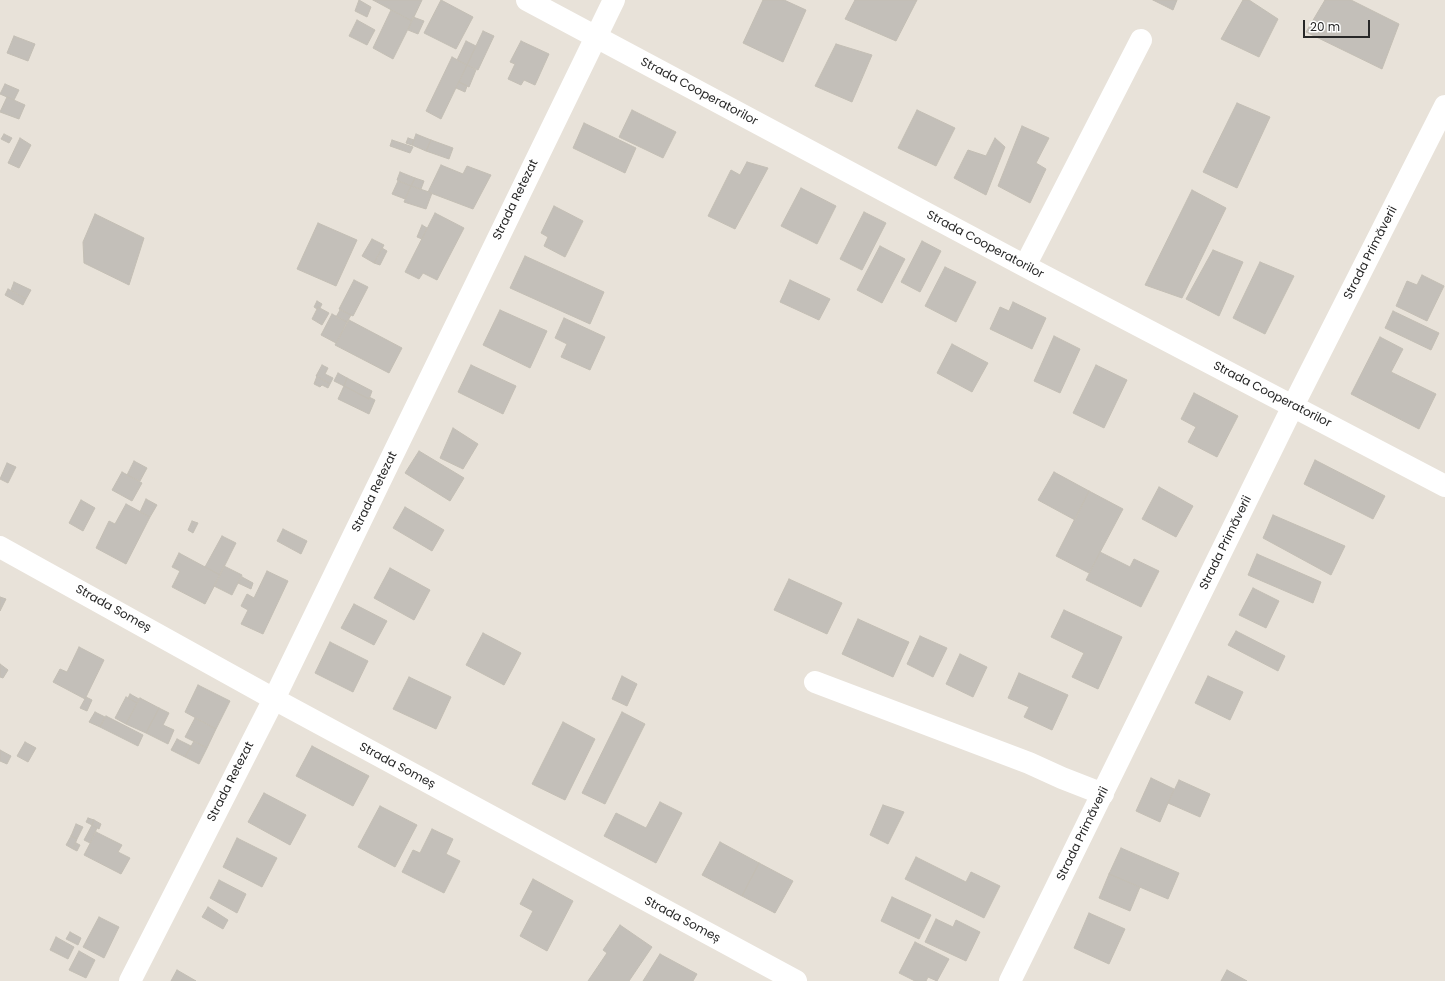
<!DOCTYPE html>
<meta charset="utf-8">
<style>
body{margin:0}
#map{position:relative;width:1445px;height:981px;overflow:hidden;background:#e8e2d9;font-family:Poppins,sans-serif}
canvas{display:block}
.scale{position:absolute;left:1303px;top:20px;width:67px;height:18px;box-sizing:border-box;border:2px solid #272727;border-top:0;padding-left:5px;font-size:12px;line-height:14px;white-space:nowrap;color:#272727;-webkit-text-stroke:3px #fff;paint-order:stroke}
</style>
<div id="map">
<canvas width="1445" height="981"></canvas>
<div class="scale">20 m</div>
</div>
<script>
const ctx = document.querySelector('canvas').getContext('2d');
ctx.lineJoin = 'round';
function fill(path, color) { ctx.fillStyle = color; ctx.fill(path, 'evenodd'); }
const toPath = rows => new Path2D(rows.map(r => 'M' + r).join(''));
function strokePath(path, color, width, dash) { ctx.strokeStyle = color; ctx.lineWidth = width; ctx.lineCap = dash ? 'butt' : 'round'; ctx.setLineDash(dash || []); ctx.stroke(path); }
function label(font, color, halo, rows, align = 'center') {
  ctx.font = font + ' Poppins,sans-serif'; ctx.lineWidth = 4; ctx.setLineDash([]); ctx.textBaseline = 'middle'; ctx.strokeStyle = halo; ctx.fillStyle = color; for (const [text, x, y, turn = 0] of rows) {
    ctx.save(); ctx.translate(x, y); ctx.rotate((+turn || 0) * Math.PI / 180); ctx.textAlign = isNaN(turn) ? turn : align; if (halo) ctx.strokeText(text, 0, 0); ctx.fillText(text, 0, 0); ctx.restore();
  }
}
const building = toPath([
 [359,0,371,7,367,17,355,11,359,0],
 [373,0,422,0,412,21,373,0],
 [441,0,473,17,456,49,424,33,441,0],
 [763,0,784,0,806,10,783,62,743,43,763,0],
 [855,0,917,0,896,41,845,19,855,0],
 [1153,0,1177,0,1173,10,1153,0],
 [1243,0,1249,0,1278,19,1259,57,1221,39,1243,0],
 [1325,0,1351,0,1399,24,1382,69,1306,32,1325,0],
 [391,10,412,21,393,59,373,48,391,10],
 [413,17,424,21,418,34,408,30,413,17],
 [357,20,375,30,367,45,349,36,357,20],
 [483,31,494,36,478,70,467,65,483,31],
 [14,36,35,44,28,61,7,53,14,36],
 [466,41,476,46,467,65,457,60,466,41],
 [521,41,549,54,535,85,524,80,521,85,508,79,515,64,510,62,521,41],
 [836,44,872,55,852,102,815,86,836,44],
 [452,57,467,65,441,119,426,111,452,57],
 [467,65,476,70,469,87,459,82,467,65],
 [459,82,467,86,465,92,456,88,459,82],
 [5,84,19,90,14,100,0,94,5,84],
 [7,97,25,105,19,119,0,112,7,97],
 [1237,103,1270,117,1237,188,1203,172,1237,103],
 [632,110,676,132,663,158,619,137,632,110],
 [917,110,955,128,936,166,898,148,917,110],
 [584,123,636,148,625,173,573,148,584,123],
 [1022,126,1049,138,1036,163,1046,169,1030,203,998,186,1022,126],
 [4,134,12,138,9,143,1,139,4,134],
 [416,134,431,140,426,151,412,145,416,134],
 [20,138,31,145,19,168,8,163,20,138],
 [408,138,414,140,412,145,406,143,408,138],
 [995,138,1005,147,986,195,954,178,968,150,986,156,995,138],
 [392,140,413,147,410,153,390,146,392,140],
 [431,140,453,148,449,159,426,151,431,140],
 [747,162,768,168,735,229,708,216,731,170,740,175,747,162],
 [441,165,463,174,467,166,491,175,473,209,428,192,441,165],
 [400,172,415,178,411,186,397,180,400,172],
 [415,178,424,181,421,189,411,186,415,178],
 [398,181,411,186,405,199,392,194,398,181],
 [411,186,432,193,426,209,404,202,411,186],
 [801,188,836,206,817,244,781,226,801,188],
 [1192,190,1226,208,1182,298,1145,285,1192,190],
 [554,206,583,221,565,257,544,246,548,237,541,233,554,206],
 [864,212,886,223,862,270,840,259,864,212],
 [435,213,464,228,437,280,423,273,419,279,405,272,435,213],
 [95,214,144,238,129,285,84,263,83,242,95,214],
 [318,223,357,240,336,286,297,269,318,223],
 [422,225,427,228,422,239,417,237,422,225],
 [372,239,384,245,374,263,362,256,372,239],
 [922,241,941,251,920,292,901,282,922,241],
 [880,246,905,259,882,303,857,290,880,246],
 [382,248,387,251,380,265,374,263,382,248],
 [1213,250,1243,262,1219,316,1186,299,1213,250],
 [525,256,604,292,590,324,510,288,525,256],
 [1260,262,1294,276,1265,334,1233,318,1260,262],
 [945,267,976,282,956,322,925,306,945,267],
 [1422,275,1444,286,1427,321,1396,306,1407,281,1417,285,1422,275],
 [354,280,368,287,353,316,339,309,354,280],
 [790,280,830,299,819,320,780,302,790,280],
 [14,282,31,290,26,299,11,290,14,282],
 [8,289,26,299,23,305,5,295,8,289],
 [317,301,322,304,320,308,318,307,317,309,314,307,317,301],
 [1013,302,1046,318,1032,349,990,329,1000,307,1009,311,1013,302],
 [318,307,329,313,322,325,312,319,318,307],
 [340,310,351,315,347,322,336,317,340,310],
 [500,310,547,331,530,368,483,345,500,310],
 [1393,311,1439,333,1431,350,1385,328,1393,311],
 [332,314,347,322,336,343,321,335,332,314],
 [564,318,605,337,590,370,561,357,567,344,555,338,564,318],
 [349,320,402,348,389,373,335,345,349,320],
 [1054,336,1080,349,1060,393,1034,381,1054,336],
 [1380,337,1403,349,1391,372,1436,394,1419,429,1351,394,1380,337],
 [952,344,988,363,972,392,937,373,952,344],
 [322,365,328,368,325,374,333,378,330,384,316,376,322,365],
 [471,365,516,386,503,414,458,392,471,365],
 [1096,365,1127,380,1104,428,1073,413,1096,365],
 [338,373,347,378,344,386,334,381,338,373],
 [317,376,330,384,328,388,322,385,320,387,314,384,317,376],
 [347,378,372,391,369,399,344,386,347,378],
 [344,386,369,399,369,397,375,400,369,414,338,399,344,386],
 [1194,393,1238,416,1217,457,1188,442,1196,427,1181,419,1194,393],
 [453,428,478,444,463,469,440,458,453,428],
 [419,451,464,478,450,501,405,473,419,451],
 [1315,460,1385,496,1373,519,1304,484,1315,460],
 [134,461,147,468,140,481,127,475,134,461],
 [7,463,16,467,8,483,0,479,7,463],
 [122,472,142,483,132,501,112,490,122,472],
 [1054,472,1089,491,1075,520,1038,500,1054,472],
 [1159,487,1193,506,1176,537,1142,519,1159,487],
 [1089,491,1123,509,1089,573,1056,556,1089,491],
 [146,499,157,505,150,517,140,512,146,499],
 [81,500,95,508,83,531,69,523,81,500],
 [126,504,150,517,126,564,96,548,109,521,115,524,126,504],
 [405,507,444,530,432,551,393,528,405,507],
 [1273,515,1345,546,1331,575,1263,538,1273,515],
 [192,521,198,523,193,533,188,530,192,521],
 [283,529,307,541,301,554,277,541,283,529],
 [222,536,236,543,220,575,205,567,222,536],
 [1100,552,1130,567,1134,559,1159,571,1141,607,1086,580,1100,552],
 [179,553,220,575,205,604,172,587,180,571,172,567,179,553],
 [1257,554,1321,582,1313,603,1248,575,1257,554],
 [224,566,242,575,232,595,214,586,224,566],
 [390,568,430,590,414,620,374,598,390,568],
 [267,571,288,581,263,634,241,624,248,610,241,606,247,594,254,598,267,571],
 [242,577,253,583,251,589,238,583,242,577],
 [789,579,842,603,827,634,774,610,789,579],
 [1253,588,1279,601,1266,628,1239,615,1253,588],
 [0,597,6,599,0,611,0,597],
 [354,604,387,621,374,645,341,628,354,604],
 [1064,610,1122,637,1098,689,1072,677,1084,653,1051,637,1064,610],
 [858,619,909,642,893,677,842,654,858,619],
 [1236,631,1285,656,1278,671,1228,645,1236,631],
 [483,633,521,653,504,685,466,665,483,633],
 [920,636,947,648,933,677,907,664,920,636],
 [330,642,368,661,353,692,315,673,330,642],
 [79,647,104,660,85,699,53,682,60,669,67,672,79,647],
 [960,654,987,667,973,697,946,684,960,654],
 [0,664,8,670,3,678,0,677,0,664],
 [1019,673,1068,695,1052,730,1024,717,1029,707,1008,698,1019,673],
 [622,676,637,684,627,706,612,699,622,676],
 [1208,676,1243,692,1230,720,1195,703,1208,676],
 [409,677,451,697,436,729,393,709,409,677],
 [198,685,230,701,216,729,185,712,198,685],
 [130,694,139,699,137,703,128,698,130,694],
 [86,697,92,700,87,711,80,708,86,697],
 [126,697,137,703,126,724,115,718,126,697],
 [140,698,159,708,146,733,126,724,140,698],
 [159,708,169,713,163,725,174,730,168,744,146,733,159,708],
 [95,712,105,717,100,727,89,722,95,712],
 [622,712,645,724,605,804,582,793,622,712],
 [106,716,143,735,138,746,100,727,106,716],
 [195,718,216,729,207,748,185,737,195,718],
 [563,722,595,739,565,800,532,784,563,722],
 [177,739,191,746,185,757,171,750,177,739],
 [194,741,207,748,199,764,185,757,194,741],
 [25,742,36,748,28,762,17,756,25,742],
 [312,746,369,776,353,806,296,776,312,746],
 [0,750,11,756,7,764,0,761,0,750],
 [1151,778,1174,789,1160,822,1136,811,1151,778],
 [1179,780,1210,794,1200,817,1168,803,1179,780],
 [264,793,306,815,290,845,248,822,264,793],
 [660,802,682,813,656,863,604,836,616,813,646,828,660,802],
 [883,805,904,812,888,844,870,835,883,805],
 [380,806,417,825,395,867,358,847,380,806],
 [88,818,94,820,92,825,86,822,88,818],
 [94,820,101,824,99,829,92,825,94,820],
 [76,824,83,827,77,839,71,836,76,824],
 [92,825,97,828,90,843,84,840,92,825],
 [432,829,453,839,446,854,460,861,444,893,402,872,413,850,420,853,432,829],
 [96,832,122,845,118,852,130,858,121,874,84,855,96,832],
 [71,836,77,839,73,849,66,845,71,836],
 [237,838,277,858,262,887,223,867,237,838],
 [720,842,759,863,742,896,702,875,720,842],
 [76,843,80,845,77,851,73,849,76,843],
 [1121,848,1179,873,1168,899,1109,874,1121,848],
 [916,857,966,882,971,872,1000,886,984,918,905,879,916,857],
 [759,863,793,881,775,913,742,896,759,863],
 [1109,874,1140,887,1130,911,1099,898,1109,874],
 [533,879,573,901,547,951,520,936,533,911,520,904,533,879],
 [219,880,246,894,237,913,210,898,219,880],
 [892,897,931,915,919,939,881,921,892,897],
 [208,907,228,920,223,929,202,917,208,907],
 [1089,913,1125,929,1109,964,1074,948,1089,913],
 [99,917,119,927,104,958,83,947,99,917],
 [936,919,953,927,956,920,980,932,966,961,925,942,936,919],
 [620,925,652,947,629,981,588,981,607,953,603,950,620,925],
 [70,932,81,938,78,945,66,939,70,932],
 [56,937,74,947,68,959,50,950,56,937],
 [915,942,949,959,937,981,928,977,926,981,915,981,899,973,915,942],
 [79,951,95,960,86,978,69,970,79,951],
 [660,954,697,974,693,981,643,981,660,954],
 [177,970,196,981,171,981,177,970],
 [1227,970,1247,981,1221,981,1227,970]
]);
fill(building, '#c3bfb9');
strokePath(building, '#c3beb4', 1);
strokePath(toPath([
 [527,0,1025,266,1445,486],
 [1025,266,1141,40],
 [0,547,274,699,796,981],
 [815,682,1029,763,1062,778,1103,794],
 [130,981,274,699,614,0],
 [1010,981,1293,406,1445,106]
]), '#fff', 22);
label('12px', '#272727', '#fff', [
 ["Strada Cooperatorilor",699,92,28],
 ["Strada Retezat",516,200,-64],
 ["Strada Cooperatorilor",985,245,28],
 ["Strada Primăverii",1371,253,-63],
 ["Strada Cooperatorilor",1272,395,27],
 ["Strada Retezat",375,492,-64],
 ["Strada Primăverii",1226,543,-64],
 ["Strada Someș",113,609,29],
 ["Strada Someș",397,766,28],
 ["Strada Retezat",231,782,-63],
 ["Strada Primăverii",1083,834,-64],
 ["Strada Someș",682,920,28]
]);
</script>
